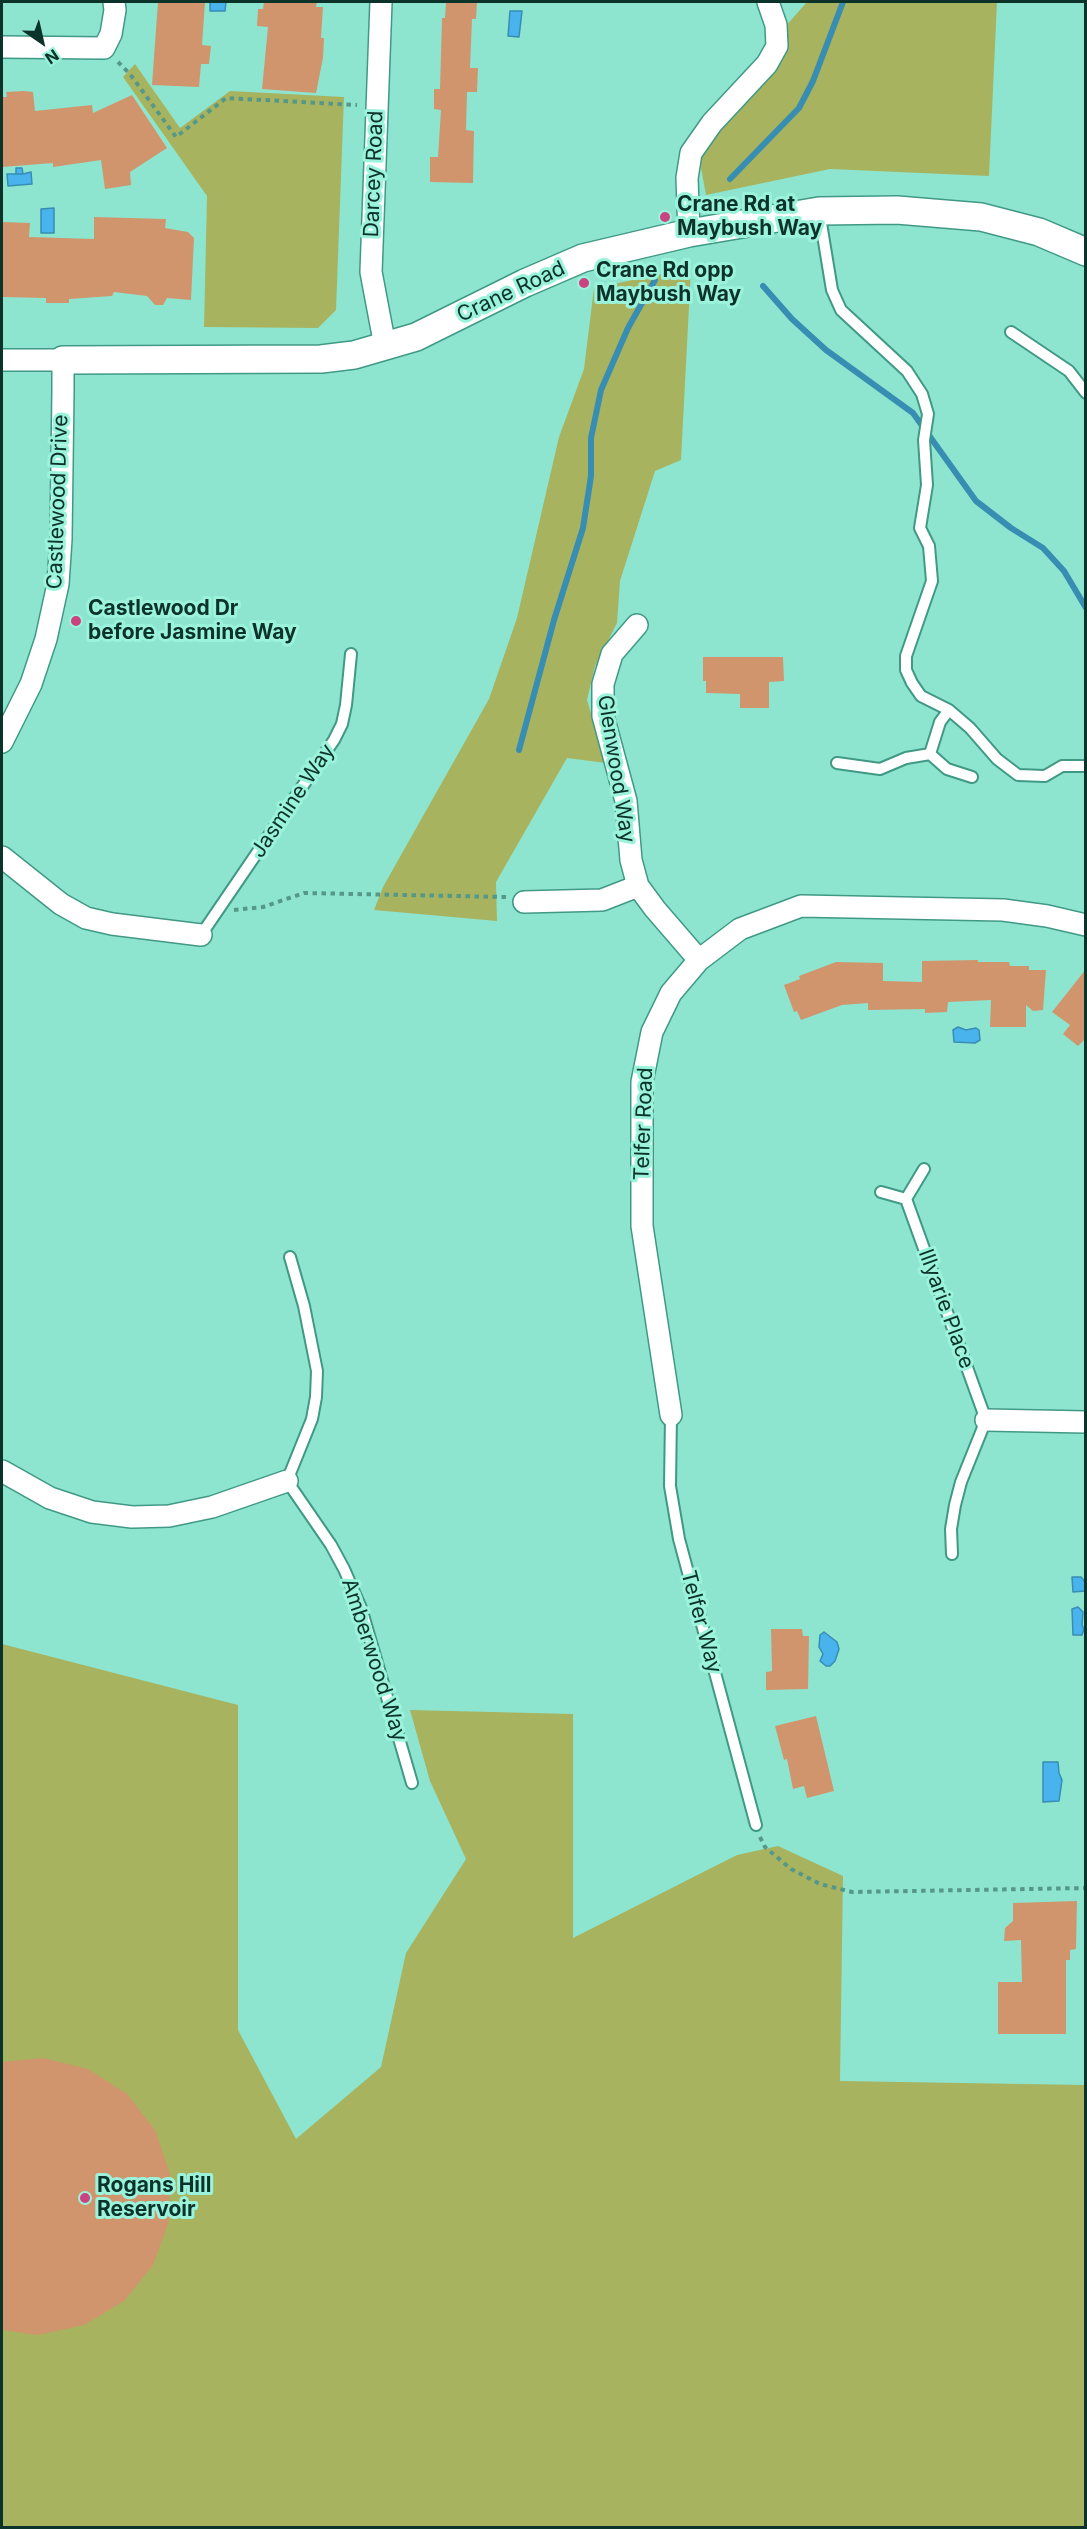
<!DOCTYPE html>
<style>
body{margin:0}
#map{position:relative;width:1087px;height:2529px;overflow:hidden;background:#8ee5cf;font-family:Inter,sans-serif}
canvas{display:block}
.frame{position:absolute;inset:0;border:3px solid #0c332a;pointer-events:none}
.north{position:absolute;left:12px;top:12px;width:60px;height:60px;-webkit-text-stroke:4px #9bf3dc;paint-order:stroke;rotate:146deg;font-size:16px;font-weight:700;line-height:24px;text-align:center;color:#0c332a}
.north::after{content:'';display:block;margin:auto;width:21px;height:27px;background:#0c332a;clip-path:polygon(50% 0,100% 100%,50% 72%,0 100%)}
</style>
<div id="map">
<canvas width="1087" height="2529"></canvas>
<div class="frame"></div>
<div class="north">N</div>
</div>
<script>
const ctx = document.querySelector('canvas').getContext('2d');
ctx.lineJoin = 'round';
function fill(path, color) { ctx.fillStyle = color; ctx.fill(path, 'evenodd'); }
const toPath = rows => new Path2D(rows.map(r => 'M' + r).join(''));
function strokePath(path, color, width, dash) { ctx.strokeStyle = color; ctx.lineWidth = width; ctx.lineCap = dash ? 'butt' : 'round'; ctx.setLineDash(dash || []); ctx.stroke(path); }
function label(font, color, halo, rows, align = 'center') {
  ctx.font = font + ' Inter,sans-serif'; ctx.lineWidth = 6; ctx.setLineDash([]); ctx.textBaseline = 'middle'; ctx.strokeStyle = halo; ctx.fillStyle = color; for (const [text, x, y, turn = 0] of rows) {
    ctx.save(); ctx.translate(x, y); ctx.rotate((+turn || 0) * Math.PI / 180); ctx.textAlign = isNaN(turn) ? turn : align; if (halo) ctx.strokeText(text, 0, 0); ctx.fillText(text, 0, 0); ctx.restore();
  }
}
fill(toPath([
 [807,2,997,2,989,176,830,169,706,195,699,157,784,28],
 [135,64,180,128,230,91,344,97,336,310,318,328,204,327,207,196,123,77],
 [691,268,681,460,655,471,620,581,617,623,595,666,587,700,606,763,567,758,496,882,497,921,374,910,383,887,489,699,517,618,559,437,584,369,594,288],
 [2,1644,238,1705,238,2030,296,2139,381,2067,406,1953,466,1859,430,1781,410,1710,573,1714,573,1938,737,1855,778,1846,843,1876,840,2081,1085,2085,1085,2527,2,2527]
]), '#a7b35f');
const water = toPath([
 [210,2,226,2,225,11,210,11,210,2],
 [510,11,522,11,519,37,508,36,510,11],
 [16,168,22,168,23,174,31,172,32,184,8,186,7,174,22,174,16,174,16,168],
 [54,208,54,233,41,233,41,209,54,208],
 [958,1027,966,1030,976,1028,979,1030,980,1040,975,1043,954,1042,953,1030,958,1027],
 [1072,1577,1081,1577,1085,1582,1085,1591,1073,1592,1072,1577],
 [1078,1607,1083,1612,1082,1625,1084,1629,1082,1635,1073,1635,1072,1609,1078,1607],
 [824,1632,837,1642,839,1649,835,1661,830,1666,826,1666,820,1661,823,1654,819,1647,820,1635,824,1632],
 [1043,1762,1058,1762,1059,1773,1062,1780,1059,1801,1043,1802,1043,1762]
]);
fill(water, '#49b3ed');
strokePath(water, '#378db2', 1.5);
strokePath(toPath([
 [730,179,799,108,813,81,843,2],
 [763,286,792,319,826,350,913,413,976,501,1011,528,1043,548,1064,571,1086,608],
 [519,750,554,620,583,528,591,476,591,438,601,390,628,328,655,280]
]), '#378db2', 6);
fill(toPath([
 [158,2,205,2,202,45,211,46,209,64,201,64,199,87,152,85],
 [264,2,317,2,316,7,323,7,321,38,324,38,323,58,316,93,262,89,268,27,257,26,258,9,263,9],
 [446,2,477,2,476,19,472,19,470,68,478,68,477,92,467,92,466,130,474,131,473,183,430,182,430,157,438,157,441,110,434,109,434,89,440,89,442,18,445,18],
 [24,91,33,92,35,111,92,105,93,113,132,95,167,148,130,172,131,185,105,189,101,160,53,167,53,163,2,167,2,97,7,97,6,92],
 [94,217,166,219,165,228,188,232,194,238,191,300,167,298,163,305,155,305,147,296,114,292,112,296,69,299,69,303,46,303,46,298,2,297,2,222,30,223,29,237,94,239],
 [703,657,783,657,784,681,769,682,769,708,740,708,740,694,706,693,706,681,703,681],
 [978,960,978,962,1009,962,1010,966,1029,966,1029,970,1046,970,1043,1010,1033,1011,1026,1005,1026,1027,990,1027,991,1000,948,1002,947,1012,925,1013,925,1009,868,1010,868,1003,842,1005,801,1020,797,1011,794,1012,784,985,800,979,799,976,836,962,883,963,883,981,922,982,922,961],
 [1086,969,1086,1038,1078,1046,1063,1034,1070,1025,1052,1012],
 [771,1629,802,1629,803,1636,809,1636,808,1689,766,1690,766,1672,772,1671],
 [816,1716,834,1791,807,1798,804,1786,793,1789,787,1759,784,1760,775,1726],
 [1077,1901,1076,1949,1070,1950,1070,1960,1066,1960,1066,2034,998,2034,998,1982,1022,1982,1021,1940,1004,1941,1005,1928,1013,1921,1013,1903],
 [43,2058,88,2069,127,2094,155,2130,170,2174,169,2221,153,2265,124,2301,84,2325,38,2335,2,2330,2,2062]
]), '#d0956c');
const service = toPath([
 [819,211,832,290,841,310,907,371,922,394,928,414,924,440,927,485,920,528,929,546,932,581,906,656,906,670,912,683,921,696,949,710,970,728,997,759,1018,775,1045,776,1062,766,1086,766],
 [1011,332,1069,371,1086,393],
 [930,754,940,722,949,710],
 [837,763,880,769,906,758,930,754,947,769,972,777],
 [201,935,334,740,342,724,346,705,351,654],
 [881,1192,906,1199,986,1420,961,1482,955,1505,951,1529,952,1554],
 [906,1199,924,1169],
 [290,1257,304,1306,317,1371,316,1397,312,1419,287,1481,331,1545,344,1569,361,1608,412,1783],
 [671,1415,670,1486,679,1539,756,1825]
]);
const minor = toPath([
 [381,2,371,272,385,346],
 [2,47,104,48,111,34,115,10,114,2],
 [689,233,687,178,691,153,712,123,767,64,777,46,776,25,768,2],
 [2,360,63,360,63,391,61,539,58,584,46,639,31,684,2,742],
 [637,625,612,654,603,684,603,716,626,801,631,860,638,886,655,909,699,960],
 [2,857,61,904,86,918,112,924,201,935],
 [524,902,602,900,638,886],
 [671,1415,642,1226,642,1082,652,1032,671,993,699,960,740,929,801,906,1003,910,1047,916,1086,925],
 [986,1420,1086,1422],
 [2,1471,50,1498,92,1512,132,1517,169,1516,212,1507,287,1481]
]);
const tertiary = toPath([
 [63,360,321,359,354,355,416,337,525,283,583,258,689,233,819,211,897,210,981,217,1039,232,1086,252]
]);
strokePath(service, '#409985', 14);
strokePath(minor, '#409985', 24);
strokePath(tertiary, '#409985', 30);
strokePath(toPath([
 [118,62,130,74,176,137,226,98,357,105],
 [234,910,263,907,304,893,506,897],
 [760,1837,765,1847,791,1869,820,1884,852,1892,1086,1888]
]), '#569888', 4, [4.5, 4.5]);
strokePath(service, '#fff', 10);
strokePath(minor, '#fff', 21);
strokePath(tertiary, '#fff', 27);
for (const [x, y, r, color] of [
 [665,217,6,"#cb4381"],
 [584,283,6,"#cb4381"],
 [76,621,6,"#cb4381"],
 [85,2198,6,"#cb4381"]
]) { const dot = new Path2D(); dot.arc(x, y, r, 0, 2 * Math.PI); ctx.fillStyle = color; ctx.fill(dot); strokePath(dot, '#9bf3dc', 2); }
label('21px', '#0c332a', '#9bf3dc', [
 ["Darcey Road",374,174,-88],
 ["Crane Road",511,292,-25],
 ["Castlewood Drive",58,502,-88],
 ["Glenwood Way",616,769,81],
 ["Jasmine Way",293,801,-56],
 ["Telfer Road",644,1124,-88],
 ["Illyarie Place",946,1309,70],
 ["Telfer Way",701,1622,75],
 ["Amberwood Way",374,1660,72]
]);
label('bold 21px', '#0c332a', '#9bf3dc', [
 ["Crane Rd at",677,205],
 ["Maybush Way",677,229],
 ["Crane Rd opp",596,271],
 ["Maybush Way",596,295],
 ["Castlewood Dr",88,609],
 ["before Jasmine Way",88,633],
 ["Rogans Hill",97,2186],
 ["Reservoir",97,2210]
], 'left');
</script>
